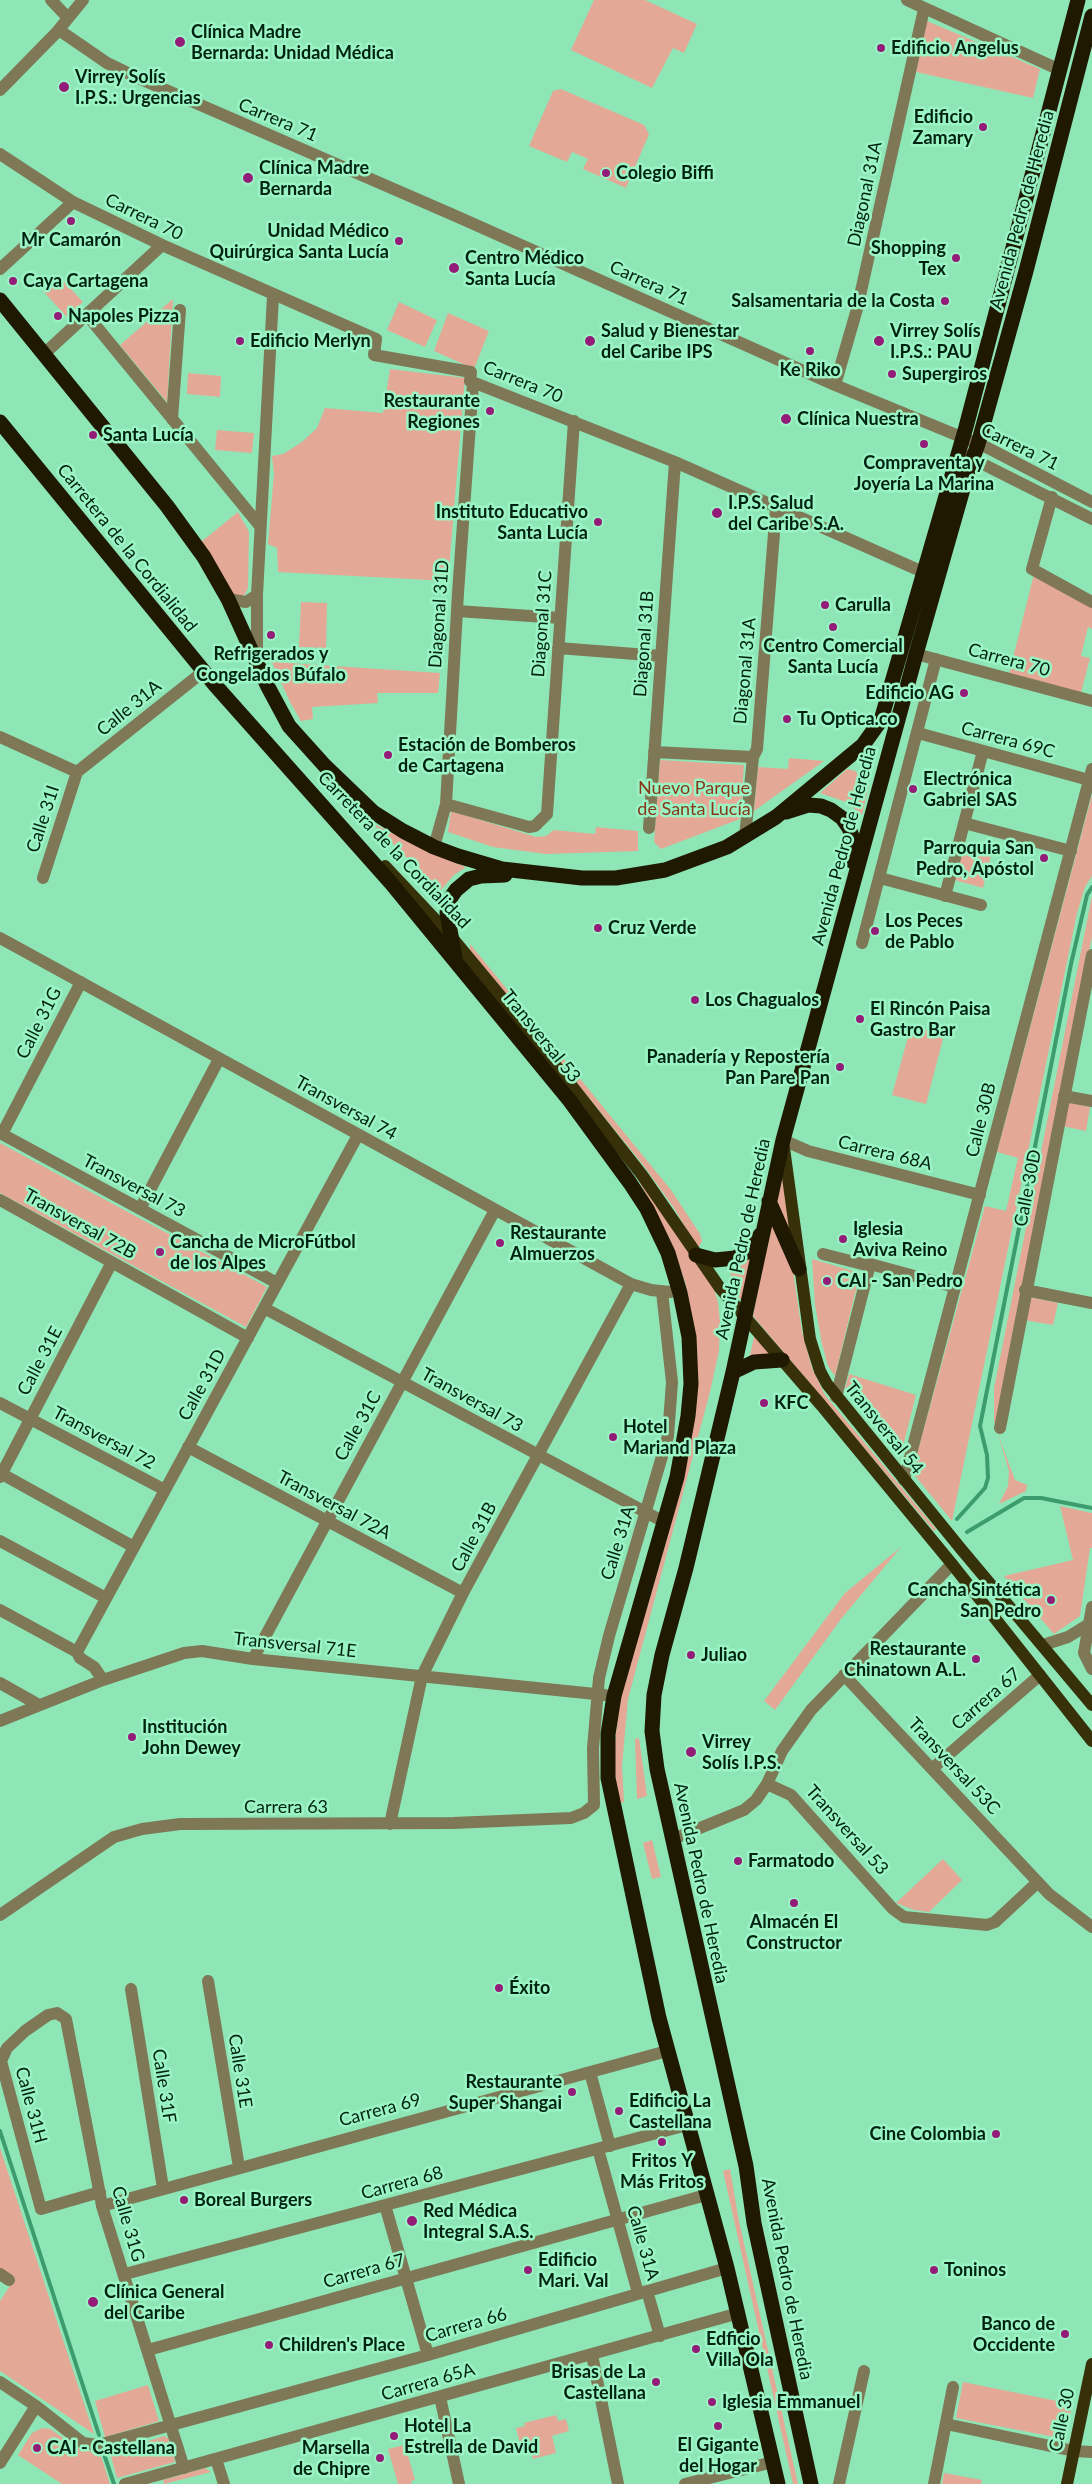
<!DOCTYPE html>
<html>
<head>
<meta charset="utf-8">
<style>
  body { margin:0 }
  canvas { display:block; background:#8ee6b7 }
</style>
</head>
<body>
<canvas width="1092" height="2484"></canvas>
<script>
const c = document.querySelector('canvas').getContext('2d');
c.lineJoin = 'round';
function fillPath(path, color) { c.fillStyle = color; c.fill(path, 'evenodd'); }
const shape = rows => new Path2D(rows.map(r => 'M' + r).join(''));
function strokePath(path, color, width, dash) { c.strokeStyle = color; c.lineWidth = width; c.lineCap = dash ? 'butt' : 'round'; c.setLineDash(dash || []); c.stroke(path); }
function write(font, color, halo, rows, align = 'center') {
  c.font = font + ' Lato,sans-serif'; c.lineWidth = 5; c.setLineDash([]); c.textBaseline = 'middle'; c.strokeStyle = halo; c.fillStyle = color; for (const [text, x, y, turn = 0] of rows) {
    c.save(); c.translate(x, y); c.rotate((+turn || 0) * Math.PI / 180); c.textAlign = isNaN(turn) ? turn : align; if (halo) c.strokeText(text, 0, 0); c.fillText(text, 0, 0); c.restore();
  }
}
fillPath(shape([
  [594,0,645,0,697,24,684,53,673,48,652,88,571,50],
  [927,21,1040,69,1033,98,916,72],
  [561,89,644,125,649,134,626,188,583,169,588,159,572,152,567,162,529,146,553,91],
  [59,276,83,302,67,317,43,291],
  [173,299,167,402,120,345],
  [399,302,437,320,425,347,387,330],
  [448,313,489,331,474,369,434,351],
  [390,369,465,378,448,581,278,572,277,548,268,544,274,474,272,456,283,454,302,442,317,428,325,408,383,413],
  [188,373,221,376,220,397,187,394],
  [217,430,254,433,252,453,215,450],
  [238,512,249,532,248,588,245,594,241,597,234,596,201,542],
  [1034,574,1092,606,1092,629,1088,627,1081,656,1090,658,1081,693,1009,674],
  [301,602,327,603,326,648,299,647],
  [272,662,440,673,438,693,377,693,378,703,312,707,313,719,301,721,290,702],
  [789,758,824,761,754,811,758,767,788,769],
  [660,760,744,765,740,819,661,849,654,842],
  [847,769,855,771,869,785,862,815,846,802,820,793],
  [1092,795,1092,876,1085,887,1077,913,952,1521,912,1472,985,1206,1006,1211,1018,1158,997,1152],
  [451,811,536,837,546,836,554,830,595,834,596,827,638,831,638,851,546,854,493,847,448,832],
  [372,823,422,848,466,867,454,875,440,891],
  [961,842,992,851,983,888,951,879],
  [1092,896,1092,937,996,1429,1015,1480,1027,1485,1026,1491,999,1504,1008,1486,1009,1471,994,1421,994,1388],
  [470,944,671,1190,700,1234,702,1241,700,1245,697,1247,674,1208,644,1166,470,951],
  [911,1026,944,1035,926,1104,892,1095],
  [1066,1102,1090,1107,1086,1131,1062,1126],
  [0,1143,267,1287,246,1327,0,1193],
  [633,1170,713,1286,718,1302,720,1322,719,1351,710,1392,628,1699,622,1766,624,1802,619,1803,613,1763,619,1701,684,1473,692,1317,685,1282,670,1240],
  [784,1170,790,1238,774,1202],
  [771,1220,792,1264,802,1332,812,1368,825,1395,936,1529,934,1531,753,1316],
  [754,1258,746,1303,735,1295,729,1265],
  [812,1259,860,1273,835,1376,828,1366,822,1344,815,1305],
  [1029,1297,1058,1303,1053,1325,1024,1320],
  [755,1332,772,1355,749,1360],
  [849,1374,916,1395,900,1458,845,1389],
  [1060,1506,1092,1513,1092,1548,1090,1548,1080,1616,1054,1634,1004,1576,1073,1560],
  [901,1547,841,1619,775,1710,764,1701,845,1593],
  [639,1738,647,1796,637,1799,635,1739],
  [652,1840,661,1877,652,1879,643,1843],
  [943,1859,962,1880,929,1912,914,1910,896,1903],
  [0,2148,94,2434,0,2371,0,2301,15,2278,0,2268],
  [730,2169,739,2221,798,2484,793,2484,723,2171],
  [963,2382,1072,2404,1065,2439,956,2418],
  [148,2385,159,2421,105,2437,95,2401],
  [556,2415,558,2421,566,2419,569,2431,552,2436,556,2453,533,2459,529,2445,521,2447,516,2428,525,2426,524,2423],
  [42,2428,50,2429,82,2450,100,2453,110,2484,62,2484,18,2455,32,2433],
  [164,2436,168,2438,175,2462,117,2478,110,2453],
  [405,2445,415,2480,411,2481,412,2484,398,2484,388,2449],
  [205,2468,211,2472,164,2484,163,2480],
  [944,2473,982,2480,981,2484,942,2484]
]), '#e4a996');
strokePath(shape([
  [957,1519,985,1488,988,1478,987,1455,980,1426,1071,964,1087,895,1092,887],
  [967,1532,1024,1498,1041,1498,1092,1508],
  [0,2131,99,2435],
  [104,2454,114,2484]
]), '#3c9c6e', 4);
strokePath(shape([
  [51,0,68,18],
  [907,0,1060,70],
  [59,30,107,63,136,77,458,217,835,385,988,448,1092,502],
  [0,90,56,33,83,0],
  [0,154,73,202,162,245,376,339,374,355,471,372,470,381,675,462,923,572],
  [0,269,73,202],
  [87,315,260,526],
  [44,354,162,245],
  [835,385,857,309,924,9],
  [172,419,180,310],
  [965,455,1092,519],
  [1052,497,1032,569,1092,602],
  [228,599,246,602,257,595],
  [457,611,560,618],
  [558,648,661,656],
  [916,654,1092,701],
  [257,660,257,595,273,296],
  [918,733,1089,780],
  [0,737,77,772],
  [654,752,753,757],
  [77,772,204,671],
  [446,804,529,827,535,826,547,814,574,421],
  [964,823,1071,851],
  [649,828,675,462],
  [745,837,753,757,757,749,776,508],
  [434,847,446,804,458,593,473,383],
  [43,878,77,772],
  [880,878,981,905],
  [945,896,983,751],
  [0,938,631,1284,651,1290,670,1292],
  [862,943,936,659],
  [1064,1096,1092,1101],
  [0,1133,277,1283],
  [2,1134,81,982],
  [783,1140,808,1151,980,1195],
  [0,1200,248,1338],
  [140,1209,219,1059],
  [823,1254,870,1266],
  [1025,1290,1092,1303],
  [264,1308,664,1522],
  [836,1397,870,1264,955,1287],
  [0,1403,165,1490],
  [1000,1428,1092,955],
  [188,1447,463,1593],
  [2,1474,134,1547],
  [0,1477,112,1262],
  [904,1480,1092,769],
  [0,1541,106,1598],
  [1092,1607,1084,1653,1092,1669],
  [0,1610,77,1652,80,1658,94,1667,103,1680],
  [1043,1645,1068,1637,1089,1624],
  [77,1652,358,1135],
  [253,1659,495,1210],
  [844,1675,1049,1894,1092,1927],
  [0,1683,39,1705],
  [0,1721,103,1680,184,1653,202,1651,253,1659,605,1695],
  [933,1768,1040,1675],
  [767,1784,791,1795,893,1909,904,1917,987,1925,995,1922,1038,1882],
  [390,1824,422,1676,463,1593,631,1284],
  [673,1839,744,1810,756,1800,767,1784,782,1751,811,1710,952,1564],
  [0,1915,114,1837,142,1829,180,1824,453,1823,571,1818,584,1813,594,1805,593,1748,599,1678,609,1636,668,1436,672,1382,662,1292],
  [208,1981,239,2167],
  [131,1989,163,2188],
  [590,2072,610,2146],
  [598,2149,638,2293,647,2291,660,2336],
  [100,2192,41,2209,1,2061,7,2048,25,2031,48,2015,57,2013,66,2019,101,2200,102,2206,184,2468],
  [385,2205,428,2355],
  [102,2206,667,2051],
  [0,2274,9,2280],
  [125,2274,687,2125],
  [148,2350,706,2195],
  [592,2355,618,2484],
  [0,2382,36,2406,83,2443,98,2445,428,2355,727,2268],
  [440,2397,459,2484],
  [946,2424,1074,2451,1092,2452],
  [216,2459,224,2484],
  [0,2463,36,2406],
  [125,2484,739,2313],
  [685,2484,773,2462],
  [839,2484,864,2371],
  [934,2484,953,2387]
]), '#7e7856', 12);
strokePath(shape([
  [385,866,450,935,508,1005,642,1175,720,1288,821,1405,952,1564,1092,1741],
  [784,1148,810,1339,820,1371,827,1384,961,1549,1092,1705],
  [1067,2484,1092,2364]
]), '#37310a', 12);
strokePath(shape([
  [0,300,167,506,204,557,228,599,267,685,289,726,325,766,373,812,403,831,434,847,458,856,502,869,582,878,616,878,665,870,727,847,776,817,863,745,881,720,966,427,1078,0],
  [0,422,215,685,391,883,570,1101,630,1183,647,1209,668,1253,680,1293,689,1337,691,1384,688,1416,677,1477,614,1696,608,1734,608,1778,659,2018,727,2268,778,2484],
  [786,812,808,805,821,806,831,810,842,818,849,828,853,839,853,862],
  [455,958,447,913,449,900,456,890,469,879,481,876,505,875],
  [769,1201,799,1269],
  [696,1255,715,1260,735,1258,751,1250,760,1235],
  [733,1372,754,1362,782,1360],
  [811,2484,754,2223,746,2166,657,1769,652,1731,654,1695,662,1655,686,1568,733,1372,783,1140,916,654,967,475,978,444,1026,271,1092,16]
]), '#1e1900', 15);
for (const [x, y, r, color] of [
  [180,42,6,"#941c79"],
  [881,48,5,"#941c79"],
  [64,87,6,"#941c79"],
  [983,127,5,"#941c79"],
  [606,173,5,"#941c79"],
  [248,178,6,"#941c79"],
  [71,221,5,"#941c79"],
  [399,241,5,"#941c79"],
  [956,258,5,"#941c79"],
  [454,268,6,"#941c79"],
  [13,281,5,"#941c79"],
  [945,301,5,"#941c79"],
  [58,316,5,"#941c79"],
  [240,341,5,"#941c79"],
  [590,341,6,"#941c79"],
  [879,341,6,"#941c79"],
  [810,351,5,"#941c79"],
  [892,374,5,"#941c79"],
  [490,411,5,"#941c79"],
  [786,419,6,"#941c79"],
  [93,435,5,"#941c79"],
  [924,444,5,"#941c79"],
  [717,513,6,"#941c79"],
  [598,522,5,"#941c79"],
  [825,605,5,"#941c79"],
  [833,627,5,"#941c79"],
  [271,635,5,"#941c79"],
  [964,693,5,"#941c79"],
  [787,719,5,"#941c79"],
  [388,755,5,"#941c79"],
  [913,789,5,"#941c79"],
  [1044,858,5,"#941c79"],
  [598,928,5,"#941c79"],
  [875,931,5,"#941c79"],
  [695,1000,5,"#941c79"],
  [860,1019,5,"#941c79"],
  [840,1067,5,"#941c79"],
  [843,1239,5,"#941c79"],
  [500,1243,5,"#941c79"],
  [160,1252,5,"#941c79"],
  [827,1281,5,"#941c79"],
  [764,1403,5,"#941c79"],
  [613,1437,5,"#941c79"],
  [1051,1600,5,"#941c79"],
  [691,1655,5,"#941c79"],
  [976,1659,5,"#941c79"],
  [132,1737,5,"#941c79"],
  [691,1752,6,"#941c79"],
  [738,1861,5,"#941c79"],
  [794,1903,5,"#941c79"],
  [499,1988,5,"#941c79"],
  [572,2092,5,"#941c79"],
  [619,2111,5,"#941c79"],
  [996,2134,5,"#941c79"],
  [662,2142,5,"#941c79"],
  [184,2200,5,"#941c79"],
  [412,2221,6,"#941c79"],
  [528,2270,5,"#941c79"],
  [934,2270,5,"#941c79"],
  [93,2302,6,"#941c79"],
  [1065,2334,5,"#941c79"],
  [269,2345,5,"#941c79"],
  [696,2349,5,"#941c79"],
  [656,2382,5,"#941c79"],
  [712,2402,5,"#941c79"],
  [718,2426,5,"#941c79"],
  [394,2436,5,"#941c79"],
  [37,2448,5,"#941c79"],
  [380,2458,5,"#941c79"]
]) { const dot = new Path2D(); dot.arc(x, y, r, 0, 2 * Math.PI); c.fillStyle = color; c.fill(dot); strokePath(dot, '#9bf4c3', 2); }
write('bold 18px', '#002312', '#9bf4c3', [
  ["Clínica Madre",191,32],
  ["Bernarda: Unidad Médica",191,53],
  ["Edificio Angelus",891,48],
  ["Virrey Solís",75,77],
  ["I.P.S.: Urgencias",75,98],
  ["Edificio",973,117,"right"],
  ["Zamary",973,138,"right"],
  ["Clínica Madre",259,168],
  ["Bernarda",259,189],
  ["Colegio Biffi",616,173],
  ["Unidad Médico",389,231,"right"],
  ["Quirúrgica Santa Lucía",389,252,"right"],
  ["Mr Camarón",71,240,"center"],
  ["Shopping",946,248,"right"],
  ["Tex",946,269,"right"],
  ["Centro Médico",465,258],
  ["Santa Lucía",465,279],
  ["Caya Cartagena",23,281],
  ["Salsamentaria de la Costa",935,301,"right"],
  ["Napoles Pizza",68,316],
  ["Salud y Bienestar",601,331],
  ["del Caribe IPS",601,352],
  ["Virrey Solís",890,331],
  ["I.P.S.: PAU",890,352],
  ["Edificio Merlyn",250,341],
  ["Ke Riko",810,370,"center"],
  ["Supergiros",902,374],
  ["Restaurante",480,401,"right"],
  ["Regiones",480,422,"right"],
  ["Clínica Nuestra",797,419],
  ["Santa Lucía",103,435],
  ["Compraventa y",924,463,"center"],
  ["Joyería La Marina",924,484,"center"],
  ["I.P.S. Salud",728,503],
  ["del Caribe S.A.",728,524],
  ["Instituto Educativo",588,512,"right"],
  ["Santa Lucía",588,533,"right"],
  ["Carulla",835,605],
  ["Centro Comercial",833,646,"center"],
  ["Santa Lucía",833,667,"center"],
  ["Refrigerados y",271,654,"center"],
  ["Congelados Búfalo",271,675,"center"],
  ["Edificio AG",954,693,"right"],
  ["Tu Optica.co",797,719],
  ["Estación de Bomberos",398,745],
  ["de Cartagena",398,766],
  ["Electrónica",923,779],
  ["Gabriel SAS",923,800],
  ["Parroquia San",1034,848,"right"],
  ["Pedro, Apóstol",1034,869,"right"],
  ["Los Peces",885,921],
  ["de Pablo",885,942],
  ["Cruz Verde",608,928],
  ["Los Chagualos",705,1000],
  ["El Rincón Paisa",870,1009],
  ["Gastro Bar",870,1030],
  ["Panadería y Repostería",830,1057,"right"],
  ["Pan Pare Pan",830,1078,"right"],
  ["Iglesia",853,1229],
  ["Aviva Reino",853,1250],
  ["Restaurante",510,1233],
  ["Almuerzos",510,1254],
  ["Cancha de MicroFútbol",170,1242],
  ["de los Alpes",170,1263],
  ["CAI - San Pedro",837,1281],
  ["KFC",774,1403],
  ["Hotel",623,1427],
  ["Mariand Plaza",623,1448],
  ["Cancha Sintética",1041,1590,"right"],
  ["San Pedro",1041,1611,"right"],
  ["Restaurante",966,1649,"right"],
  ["Chinatown A.L.",966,1670,"right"],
  ["Juliao",701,1655],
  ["Institución",142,1727],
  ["John Dewey",142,1748],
  ["Virrey",702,1742],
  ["Solís I.P.S.",702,1763],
  ["Farmatodo",748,1861],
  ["Almacén El",794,1922,"center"],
  ["Constructor",794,1943,"center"],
  ["Éxito",509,1988],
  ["Restaurante",562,2082,"right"],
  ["Super Shangai",562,2103,"right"],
  ["Edificio La",629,2101],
  ["Castellana",629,2122],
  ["Cine Colombia",986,2134,"right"],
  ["Fritos Y",662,2161,"center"],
  ["Más Fritos",662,2182,"center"],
  ["Boreal Burgers",194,2200],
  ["Red Médica",423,2211],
  ["Integral S.A.S.",423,2232],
  ["Edificio",538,2260],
  ["Mari. Val",538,2281],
  ["Toninos",944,2270],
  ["Clínica General",104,2292],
  ["del Caribe",104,2313],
  ["Banco de",1055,2324,"right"],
  ["Occidente",1055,2345,"right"],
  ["Edficio",706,2339],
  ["Villa Ola",706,2360],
  ["Children's Place",279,2345],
  ["Brisas de La",646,2372,"right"],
  ["Castellana",646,2393,"right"],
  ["Iglesia Emmanuel",722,2402],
  ["Hotel La",404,2426],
  ["Estrella de David",404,2447],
  ["El Gigante",718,2445,"center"],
  ["del Hogar",718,2466,"center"],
  ["CAI - Castellana",47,2448],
  ["Marsella",370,2448,"right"],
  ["de Chipre",370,2469,"right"]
], 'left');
write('18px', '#002312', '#9bf4c3', [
  ["Carrera 71",278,120,23],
  ["Diagonal 31A",865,194,-78],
  ["Avenida Pedro de Heredia",1022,210,-75],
  ["Carrera 70",144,217,26],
  ["Carrera 71",649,283,24],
  ["Carrera 70",523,382,22],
  ["Carrera 71",1020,447,26],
  ["Carretera de la Cordialidad",127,548,51],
  ["Diagonal 31D",439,614,-86],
  ["Diagonal 31C",542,624,-86],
  ["Diagonal 31B",644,644,-86],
  ["Carrera 70",1009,660,15],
  ["Diagonal 31A",745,671,-85],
  ["Calle 31A",129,708,-39],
  ["Carrera 69C",1008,740,15],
  ["Calle 31I",43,819,-72],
  ["Avenida Pedro de Heredia",844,846,-75],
  ["Carretera de la Cordialidad",394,850,46],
  ["Calle 31G",39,1023,-63],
  ["Transversal 53",541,1036,51],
  ["Transversal 74",346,1108,29],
  ["Calle 30B",981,1120,-76],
  ["Carrera 68A",885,1153,14],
  ["Transversal 73",134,1186,28],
  ["Calle 30D",1028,1188,-79],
  ["Transversal 72B",80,1224,29],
  ["Avenida Pedro de Heredia",743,1239,-78],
  ["Calle 31E",40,1361,-62],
  ["Calle 31D",202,1385,-61],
  ["Transversal 73",472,1400,29],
  ["Calle 31C",358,1426,-61],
  ["Transversal 54",884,1428,51],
  ["Transversal 72",104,1438,28],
  ["Transversal 72A",334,1505,28],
  ["Calle 31B",474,1537,-62],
  ["Calle 31A",618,1543,-73],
  ["Transversal 71E",295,1645,6],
  ["Carrera 67",986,1699,-41],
  ["Transversal 53C",954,1766,47],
  ["Carrera 63",286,1807],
  ["Transversal 53",847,1830,48],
  ["Avenida Pedro de Heredia",701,1883,78],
  ["Calle 31E",240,2071,81],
  ["Calle 31F",164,2086,81],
  ["Calle 31H",31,2105,75],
  ["Carrera 69",380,2110,-15],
  ["Carrera 68",402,2183,-15],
  ["Calle 31G",128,2224,74],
  ["Calle 31A",643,2243,74],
  ["Carrera 67",364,2271,-16],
  ["Avenida Pedro de Heredia",787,2279,79],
  ["Carrera 66",466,2325,-16],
  ["Carrera 65A",428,2382,-16],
  ["Calle 30",1062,2420,-78]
]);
write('18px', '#87381b', '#9bf4c3', [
  ["Nuevo Parque",694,788],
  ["de Santa Lucía",694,809]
]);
</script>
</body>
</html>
